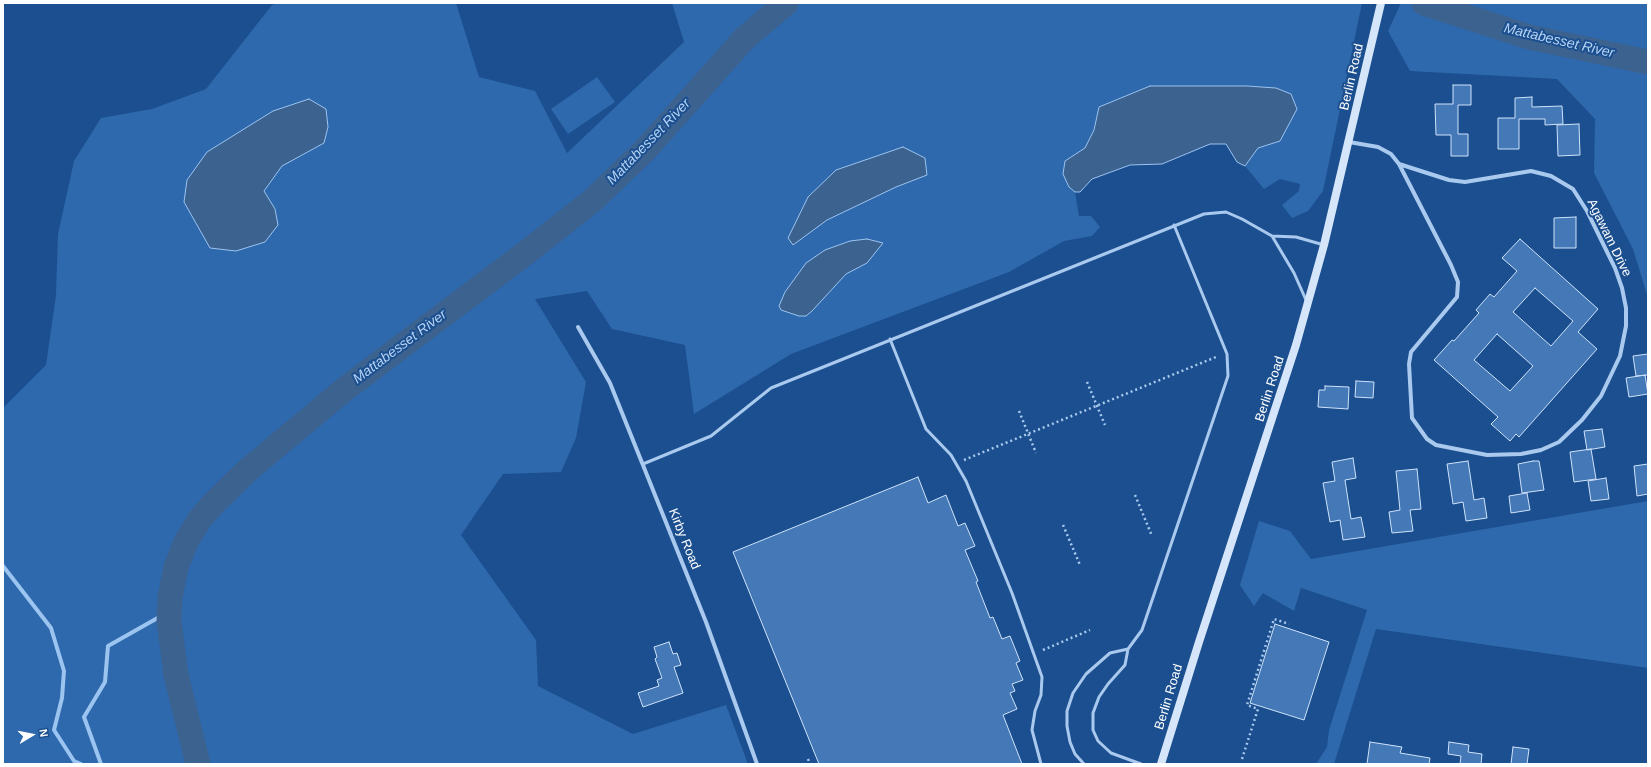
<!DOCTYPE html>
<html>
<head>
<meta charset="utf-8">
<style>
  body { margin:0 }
  #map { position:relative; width:1651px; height:767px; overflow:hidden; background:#1b4f8f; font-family:Helvetica,sans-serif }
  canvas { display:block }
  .frame { position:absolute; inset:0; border:4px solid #fff; pointer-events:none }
  .north { position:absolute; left:12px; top:715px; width:40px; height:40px; -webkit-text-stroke:3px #1b4f8f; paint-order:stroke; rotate:80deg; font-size:11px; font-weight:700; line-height:16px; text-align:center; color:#fff }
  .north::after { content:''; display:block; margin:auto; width:14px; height:18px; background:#fff; clip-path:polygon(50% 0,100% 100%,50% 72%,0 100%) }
</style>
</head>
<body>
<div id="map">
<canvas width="1651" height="767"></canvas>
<div class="frame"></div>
<div class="north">N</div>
</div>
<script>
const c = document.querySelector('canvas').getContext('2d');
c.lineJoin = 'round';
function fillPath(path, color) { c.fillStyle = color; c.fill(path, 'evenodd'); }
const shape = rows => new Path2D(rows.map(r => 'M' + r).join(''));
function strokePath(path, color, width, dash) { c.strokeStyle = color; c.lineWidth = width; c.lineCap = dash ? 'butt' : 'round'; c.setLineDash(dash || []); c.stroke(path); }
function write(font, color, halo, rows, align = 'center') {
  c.font = font + ' Helvetica,sans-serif'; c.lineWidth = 4; c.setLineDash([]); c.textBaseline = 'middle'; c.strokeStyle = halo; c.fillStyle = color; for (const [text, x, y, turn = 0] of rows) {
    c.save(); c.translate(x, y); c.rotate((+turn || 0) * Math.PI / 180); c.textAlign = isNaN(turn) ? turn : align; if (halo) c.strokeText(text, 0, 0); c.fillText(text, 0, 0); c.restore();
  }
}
fillPath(shape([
  [278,3,456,3,479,77,535,91,567,153,684,42,672,3,1362,3,1323,191,1308,211,1292,218,1282,205,1299,191,1300,184,1280,179,1264,189,1245,166,1258,148,1280,141,1276,88,1247,86,1150,86,1099,107,1094,130,1085,148,1065,161,1069,187,1075,192,1079,216,1091,216,1100,227,1092,236,1064,241,1009,272,791,354,694,414,685,345,612,329,587,291,535,299,586,382,576,438,561,472,503,474,461,535,536,640,538,686,633,734,726,705,748,764,3,764,3,408,46,365,56,295,58,234,74,161,101,118,152,109,206,89,272,5],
  [1401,3,1648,3,1648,298,1633,249,1594,173,1595,119,1557,79,1410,71,1388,31],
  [597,77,615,102,568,134,551,109],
  [1648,501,1648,668,1376,629,1334,764,1316,764,1327,747,1329,730,1367,610,1301,588,1294,611,1263,593,1254,606,1240,585,1259,521,1290,531,1311,559]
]), '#2e69ad');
const water = shape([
  [1150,86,1247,86,1276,88,1291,94,1297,109,1280,141,1258,148,1245,166,1237,162,1226,144,1210,144,1162,164,1130,165,1092,179,1080,192,1075,192,1069,187,1063,174,1065,161,1085,148,1094,130,1099,107,1150,86],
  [309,99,326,109,328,127,324,143,282,166,264,191,275,209,278,225,265,242,236,251,210,248,184,202,187,180,207,152,273,111,309,99],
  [903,147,925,158,927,175,896,187,827,220,793,245,788,238,808,197,836,170,903,147],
  [867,239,883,243,867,263,846,274,812,311,806,316,799,316,781,310,779,306,785,292,806,263,825,250,850,241,867,239]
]);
fillPath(water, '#3c6290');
strokePath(water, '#9cc4f0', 1);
strokePath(shape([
  [3,566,51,628,64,671,62,698,54,730,74,761,81,764],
  [101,764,84,717,105,682,108,646,170,611]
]), '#9cc4f0', 4);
strokePath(shape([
  [1424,3,1529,37,1648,62],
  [198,764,176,675,169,621,170,598,176,567,186,542,200,519,214,503,249,469,345,389,527,252,593,200,645,150,744,39,786,3]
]), '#3c6290', 25);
const building = shape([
  [1453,85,1471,85,1471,105,1458,105,1458,134,1468,134,1468,156,1451,156,1451,135,1436,135,1435,104,1453,104,1453,85],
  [1532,97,1532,107,1562,106,1563,124,1545,125,1545,119,1519,119,1519,149,1498,149,1498,118,1515,118,1515,98,1532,97],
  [1579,124,1580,155,1558,156,1557,125,1579,124],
  [1576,217,1576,248,1554,248,1554,218,1576,217],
  [1520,239,1598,309,1578,332,1597,349,1519,437,1516,434,1510,441,1491,424,1498,417,1434,360,1452,340,1454,341,1479,313,1476,310,1490,294,1494,297,1517,271,1502,258,1520,239],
  [1535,288,1573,321,1551,346,1513,312,1535,288],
  [1497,334,1533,366,1510,391,1474,360,1497,334],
  [1648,354,1648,375,1636,376,1633,356,1648,354],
  [1645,375,1648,394,1629,397,1626,378,1645,375],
  [1356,381,1374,382,1373,398,1355,397,1356,381],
  [1325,386,1349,387,1348,409,1318,407,1319,390,1325,390,1325,386],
  [1602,429,1605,447,1587,450,1584,431,1602,429],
  [1591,449,1596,479,1574,482,1570,452,1591,449],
  [1353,458,1356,478,1345,480,1351,519,1361,517,1365,537,1343,540,1340,520,1330,522,1323,483,1335,481,1332,462,1353,458],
  [1468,461,1474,500,1484,498,1487,518,1466,521,1463,502,1453,504,1447,464,1468,461],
  [1533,461,1539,461,1544,490,1522,493,1518,464,1533,461],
  [1648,464,1648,494,1637,496,1634,466,1648,464],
  [1417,469,1421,509,1410,510,1413,531,1392,533,1389,512,1400,510,1396,471,1417,469],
  [918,477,928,503,946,495,958,526,965,523,975,546,965,550,978,581,976,582,990,618,993,617,1002,639,1010,636,1020,661,1016,663,1023,680,1012,684,1015,691,1010,693,1017,709,1003,715,1022,764,819,764,733,552,918,477],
  [1606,478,1609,499,1591,501,1588,481,1606,478],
  [1527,493,1530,510,1511,513,1509,496,1527,493],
  [1275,624,1329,642,1304,720,1250,703,1275,624],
  [669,642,673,654,677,653,681,665,674,667,683,693,643,707,638,693,659,686,657,680,662,678,655,659,657,657,654,647,669,642],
  [1370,742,1402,747,1400,753,1430,758,1429,764,1367,764,1370,742],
  [1449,742,1469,745,1468,752,1482,754,1481,764,1460,764,1461,756,1448,754,1449,742],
  [1513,747,1529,749,1527,764,1511,764,1513,747]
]);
fillPath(building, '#4478b7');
strokePath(building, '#cfe3fa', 1);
strokePath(shape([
  [1087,382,1105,425],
  [1019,411,1036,453],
  [964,460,1216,357],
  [1135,495,1152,536],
  [1063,525,1080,565],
  [1043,650,1090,630],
  [808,759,810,764],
  [1242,759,1258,709,1247,705,1274,619,1289,624]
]), '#a9c9ee', 2.5, [2, 3]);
strokePath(shape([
  [1272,236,1294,273,1306,300],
  [890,339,926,429,951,455,966,481,1012,593,1042,677,1041,695,1035,711,1032,730,1041,764],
  [643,464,711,436,771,388,1204,214,1226,212,1242,219,1272,236,1296,237,1324,245],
  [1084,764,1075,754,1070,742,1067,726,1067,711,1073,693,1086,674,1110,653,1128,649],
  [1141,764,1111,753,1098,741,1093,730,1093,713,1099,697,1108,684,1125,665,1128,649,1142,630,1228,376,1227,354,1174,225]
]), '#a9c9ee', 3);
strokePath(shape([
  [1349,142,1378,147,1391,154,1399,164,1449,180,1465,182,1531,171,1551,176,1573,189,1587,211,1615,268,1622,288,1626,308,1626,326,1620,356,1601,396,1582,420,1559,442,1541,450,1521,454,1487,455,1436,445,1427,439,1412,418,1409,364,1411,352,1457,297,1458,282,1451,265,1399,164],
  [578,327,610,383,706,622,757,764]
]), '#a9c9ee', 4);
strokePath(shape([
  [1161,764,1199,642,1296,345,1324,245,1381,3]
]), '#d6e6fa', 8);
write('13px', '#fff', '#1b4f8f', [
  ["Berlin Road",1352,77,-77],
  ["Agawam Drive",1609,238,64],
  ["Berlin Road",1270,389,-72],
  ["Kirby Road",684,539,68],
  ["Berlin Road",1169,697,-73]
]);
write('italic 14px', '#b5d3f5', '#1b4f8f', [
  ["Mattabesset River",1559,41,13],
  ["Mattabesset River",649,142,-46],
  ["Mattabesset River",400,347,-37]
]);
</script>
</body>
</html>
